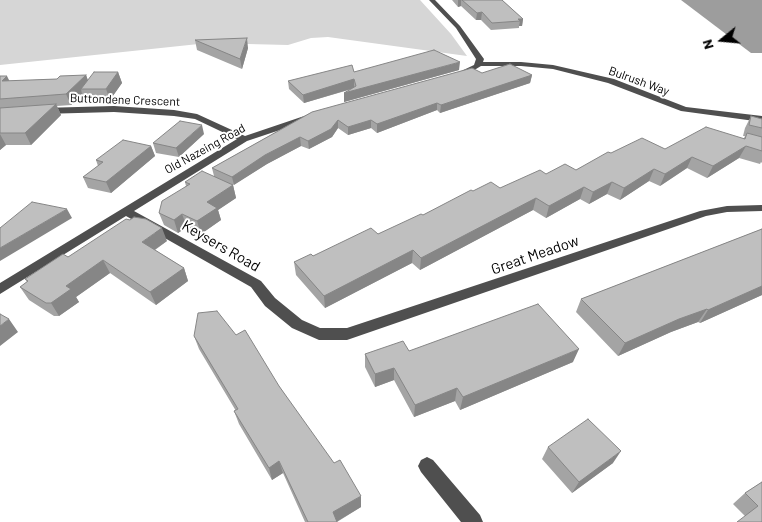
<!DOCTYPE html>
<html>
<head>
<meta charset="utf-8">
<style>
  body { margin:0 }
  #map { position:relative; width:762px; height:522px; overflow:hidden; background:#fff; font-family:Barlow,sans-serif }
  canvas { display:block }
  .north { position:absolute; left:697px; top:15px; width:50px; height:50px; -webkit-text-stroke:4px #fff; paint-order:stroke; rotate:253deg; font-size:14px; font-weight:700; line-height:20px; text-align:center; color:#000 }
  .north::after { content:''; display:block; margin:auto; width:18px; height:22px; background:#000; clip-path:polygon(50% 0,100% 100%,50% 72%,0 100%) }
</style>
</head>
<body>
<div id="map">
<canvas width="762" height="522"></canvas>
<div class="north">N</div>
</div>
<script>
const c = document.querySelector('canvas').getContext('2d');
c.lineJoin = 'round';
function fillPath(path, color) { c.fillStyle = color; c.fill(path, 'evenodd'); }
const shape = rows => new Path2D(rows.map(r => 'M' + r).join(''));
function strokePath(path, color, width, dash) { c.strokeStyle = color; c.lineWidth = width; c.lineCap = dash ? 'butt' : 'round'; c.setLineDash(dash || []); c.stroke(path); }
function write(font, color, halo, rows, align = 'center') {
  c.font = font + ' Barlow,sans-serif'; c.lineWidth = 4; c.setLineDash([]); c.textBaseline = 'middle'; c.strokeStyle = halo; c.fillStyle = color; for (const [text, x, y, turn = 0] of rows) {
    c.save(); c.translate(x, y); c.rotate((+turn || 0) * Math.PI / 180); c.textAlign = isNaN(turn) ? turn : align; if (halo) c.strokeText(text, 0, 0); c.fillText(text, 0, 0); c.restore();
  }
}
fillPath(shape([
  [0,0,420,0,451,34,467,56,328,37,311,38,288,45,208,43,0,65]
]), '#d6d6d6');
fillPath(shape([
  [681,0,762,0,762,53,751,53]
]), '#9d9d9d');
fillPath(shape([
  [429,0,435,0,460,26,484,59,483,62,521,62,553,65,614,79,686,107,762,116,762,122,681,111,608,83,553,69,521,66,481,66,461,78,455,78,455,74,474,65,476,59,456,28,429,0],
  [114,106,174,110,197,114,245,136,313,113,319,113,319,117,247,141,134,211,261,281,275,298,302,320,320,328,347,328,700,211,727,206,762,205,762,211,727,212,706,216,347,340,319,340,292,328,265,306,251,287,126,216,0,294,0,283,237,139,195,119,174,116,114,112,42,114,38,111,42,108,114,106],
  [427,457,433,460,480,515,483,522,461,522,421,472,418,466,421,460,427,457]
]), '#4f4f4f');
fillPath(shape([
  [452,0,502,0,523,19,522,26,519,26,519,28,491,30,481,20,476,20,461,6,458,7],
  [195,40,248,48,242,69,197,50],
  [459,70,344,102,344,93,352,89,304,103,289,89,288,81,354,72],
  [118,72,122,83,110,100,85,101,82,94,71,105,57,106,61,115,31,145,6,145,0,150,0,76,9,81,57,79,86,75,88,81],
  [482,73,532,75,530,83,440,113,437,110,377,133,371,128,348,135,338,128,332,137,309,149,301,146,267,164,233,185,236,198,218,210,221,220,201,234,187,227,178,233,164,225,159,213,186,186,185,182,214,176,212,168,312,112],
  [751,116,762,119,762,163,761,162,760,164,739,158,707,178,687,168,660,186,649,181,620,200,607,194,589,204,580,199,546,218,533,210,420,270,412,263,325,308,296,275,294,262,313,256,378,234,423,215,473,191,500,188,546,174,576,170,611,153,665,149,744,138,745,136,743,136,745,128],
  [204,134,179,157,156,153,153,143],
  [151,146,155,156,111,193,88,188,83,177,98,166,96,160],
  [762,229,762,295,700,323,698,322,671,332,618,356,576,312,581,299],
  [167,241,155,250,184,268,188,281,156,305,110,273,76,297,79,302,59,316,54,316,29,300,20,287,27,282,25,279,68,257],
  [236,335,279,386,361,507,337,522,305,522,283,473,272,480,239,424,234,411,236,411,199,349,194,336],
  [409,351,573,362,460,410,455,401,414,417,394,380,375,387,365,367,365,354],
  [548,447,613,463,572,493,542,459],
  [762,482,762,522,745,516,733,504,745,493]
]), '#a4a4a4');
fillPath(shape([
  [458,0,461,0,461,6,458,7],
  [482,12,481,20,476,20,477,13],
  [518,19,523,19,522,26,519,26,520,21],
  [247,38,248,48,242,69,240,59],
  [460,62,459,70,344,102,344,93],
  [118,72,122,83,110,100,106,89],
  [86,75,90,86,81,89,82,94,71,105,66,94],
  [532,75,530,83,440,113,441,105],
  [7,76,12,86,2,81],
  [354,79,354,88,304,103,303,95],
  [437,103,437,110,377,133,377,124],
  [56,104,61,115,31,145,25,133],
  [338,120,338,128,332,137,309,149,308,141],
  [371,120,371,128,348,135,348,127],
  [202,125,204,134,179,157,176,148],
  [0,134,6,145,0,150],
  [300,137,301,146,267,164,234,185,232,177,265,155],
  [151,146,155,156,111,193,106,182],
  [746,146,739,158,707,178,713,166],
  [692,157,687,168,660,186,665,174],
  [654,169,649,181,620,200,624,188],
  [612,182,607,194,589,204,593,192],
  [233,185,236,198,218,210,221,220,201,234,197,221,207,202],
  [584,187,580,199,546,218,549,206],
  [536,198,533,210,420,270,421,258],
  [67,209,72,218,0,261,0,248],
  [182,214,187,227,178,233,174,220],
  [162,228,167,241,147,255,142,242],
  [413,250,412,263,325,308,324,296],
  [103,260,110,273,76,297,79,302,59,316,51,303,66,286],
  [184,268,188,281,156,305,150,292],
  [762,286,762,295,700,323,708,310],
  [707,309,698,322,671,332,618,356,625,343,679,319],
  [9,319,18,332,0,346,0,326],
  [579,349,573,362,460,410,463,397],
  [394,368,394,380,375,387,375,374],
  [457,388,455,401,414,417,415,405],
  [621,451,613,463,572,493,579,482],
  [279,461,283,473,272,480,269,468],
  [361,496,361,507,336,522,333,512]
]), '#868686');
const building = shape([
  [462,0,502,0,523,19,518,19,520,21,492,23,482,12,477,13,462,0],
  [247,38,240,59,195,40,247,38],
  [434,50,460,62,344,93,356,86,354,79,303,95,288,81,352,65,354,72,434,50],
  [510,64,532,75,441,105,437,103,377,124,371,120,348,127,338,120,331,129,308,141,300,137,265,155,232,177,212,168,312,112,472,68,482,73,510,64],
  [94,72,118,72,106,89,81,89,94,72],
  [86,75,66,94,0,99,0,76,7,76,2,81,57,79,60,76,86,75],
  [56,104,25,133,0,133,0,108,56,104],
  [751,116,762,119,762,128,749,125,751,116],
  [180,121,202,125,176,148,153,143,180,121],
  [706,127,745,139,747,133,762,137,762,151,746,146,713,166,692,157,665,174,654,169,624,188,612,182,593,192,584,187,549,206,536,198,421,258,413,250,324,296,294,262,311,254,313,256,371,228,378,234,421,214,423,215,471,190,473,191,491,182,500,188,540,170,546,174,565,164,576,170,608,152,611,153,642,138,665,149,706,127],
  [123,140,151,146,106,182,83,177,103,162,96,160,123,140],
  [202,171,233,185,207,202,217,208,197,221,182,214,174,220,159,213,162,201,190,184,185,182,202,171],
  [32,202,67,209,0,248,0,228,32,202],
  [134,217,146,219,162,228,142,242,184,268,150,292,103,260,66,286,71,289,51,303,46,303,20,287,28,281,25,279,63,254,68,257,126,219,130,220,134,217],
  [762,229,762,286,708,310,707,309,679,319,625,343,581,299,762,229],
  [538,304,579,349,463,397,457,388,415,405,394,368,375,374,365,354,403,341,409,351,538,304],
  [217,311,236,335,245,330,279,386,334,463,340,460,361,496,333,512,337,522,308,522,279,461,269,468,234,411,238,409,194,336,198,313,217,311],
  [0,314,9,319,0,326,0,314],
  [588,419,621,451,579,482,548,447,588,419],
  [762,482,762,522,737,522,758,506,745,493,762,482]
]);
fillPath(building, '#bfbfbf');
strokePath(building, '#868686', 1);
write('12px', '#000', '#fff', [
  ["Bulrush Way",639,81,20],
  ["Buttondene Crescent",125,100,2],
  ["Old Nazeing Road",205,149,-29]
]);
write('15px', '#000', '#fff', [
  ["Keysers Road",221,246,30],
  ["Great Meadow",535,255,-19]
]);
</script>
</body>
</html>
